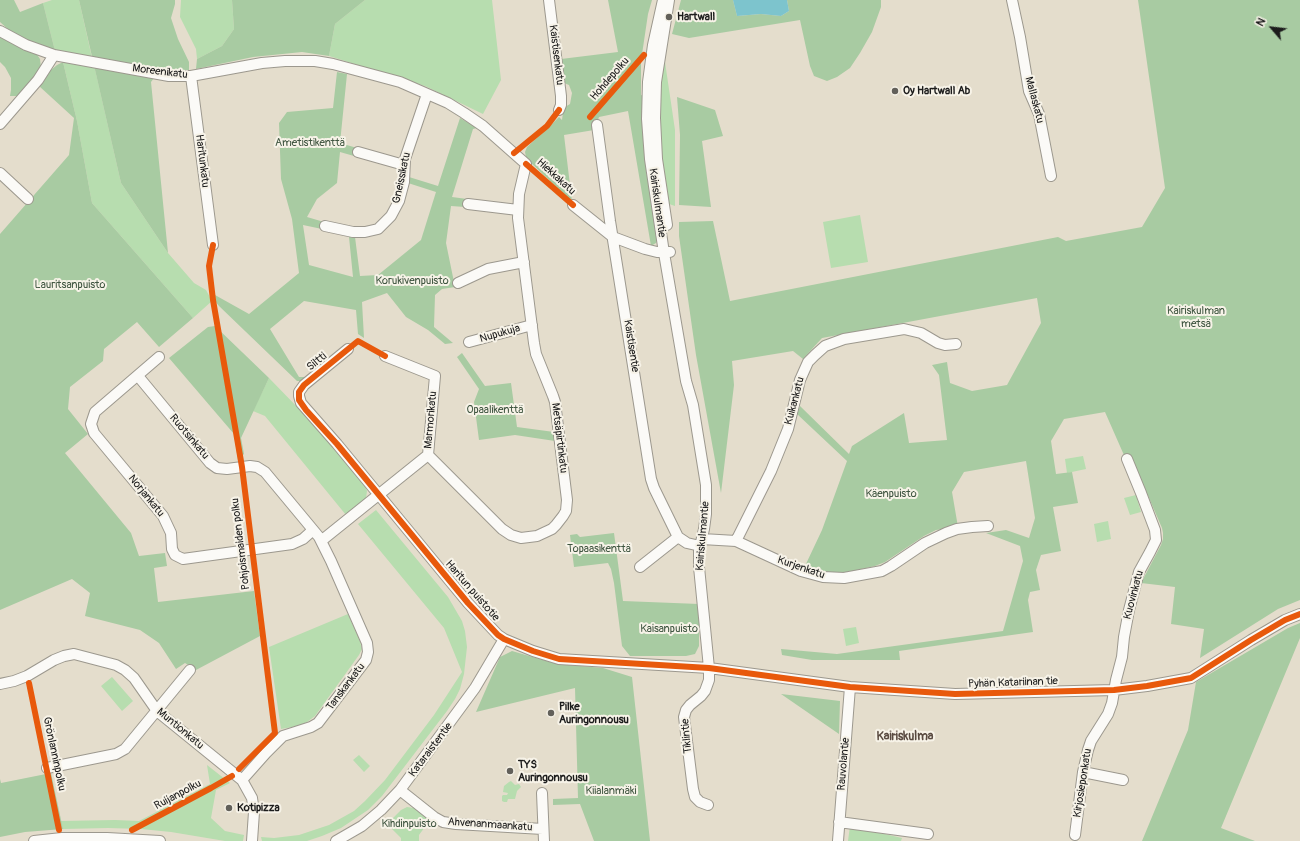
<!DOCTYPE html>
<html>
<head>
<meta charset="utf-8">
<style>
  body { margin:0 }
  #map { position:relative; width:1300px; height:841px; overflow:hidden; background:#e4ddcc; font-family:Pangolin,sans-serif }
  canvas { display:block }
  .north { position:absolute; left:1252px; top:8px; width:40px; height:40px; -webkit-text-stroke:3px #f7f3e8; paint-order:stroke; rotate:298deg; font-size:11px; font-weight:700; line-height:16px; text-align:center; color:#1c1c1c }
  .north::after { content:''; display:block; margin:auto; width:14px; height:18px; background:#1c1c1c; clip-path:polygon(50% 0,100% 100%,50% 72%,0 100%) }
</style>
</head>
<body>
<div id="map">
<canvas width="1300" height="841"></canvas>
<div class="north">N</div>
</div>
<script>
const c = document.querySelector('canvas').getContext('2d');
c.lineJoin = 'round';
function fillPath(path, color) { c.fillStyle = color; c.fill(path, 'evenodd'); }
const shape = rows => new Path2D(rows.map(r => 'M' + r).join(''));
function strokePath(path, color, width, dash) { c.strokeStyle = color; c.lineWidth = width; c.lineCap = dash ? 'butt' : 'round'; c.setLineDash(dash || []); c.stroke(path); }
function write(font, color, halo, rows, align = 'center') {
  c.font = font + ' Pangolin,sans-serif'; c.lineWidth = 4; c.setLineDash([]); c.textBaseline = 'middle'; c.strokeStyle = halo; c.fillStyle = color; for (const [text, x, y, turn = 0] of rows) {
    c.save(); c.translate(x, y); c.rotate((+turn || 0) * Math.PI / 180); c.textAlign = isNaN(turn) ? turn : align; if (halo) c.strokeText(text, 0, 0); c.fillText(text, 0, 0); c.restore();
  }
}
fillPath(shape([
  [52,0,79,0,92,58,55,51,43,3],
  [181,0,232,0,234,29,222,46,197,59,196,49,180,17],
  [365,0,492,0,501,80,483,114,425,86,329,56,335,24],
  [63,62,68,62,94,65,121,183,168,253,194,283,206,290,212,301,193,318,92,203,77,121],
  [661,62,665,62,675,130,675,206,669,204,667,200,662,170,658,112],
  [860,215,868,262,831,268,823,222],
  [269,378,302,412,364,483,367,491,366,498,346,515,265,416,253,411],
  [1083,456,1086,469,1067,473,1065,459],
  [1136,495,1141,512,1130,515,1124,498],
  [376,510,448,597,462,621,465,631,467,647,464,674,460,689,455,699,447,711,382,796,368,810,341,828,322,836,307,841,262,841,261,837,274,838,299,835,329,825,354,811,365,801,385,780,434,715,462,672,444,628,358,524],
  [1108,521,1111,539,1097,542,1094,524],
  [348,614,360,641,362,649,359,655,315,716,307,722,298,726,281,729,269,647],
  [856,627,859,643,846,646,843,629],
  [112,677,133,701,122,711,101,686],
  [359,755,370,766,364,772,353,760],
  [207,765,230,783,216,790,211,818,225,831,244,835,243,841,225,841,171,832,141,829,108,828,63,829,61,821,115,820,139,821,210,784],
  [511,781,515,785,519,784,521,787,517,791,515,799,508,799,507,802,504,802,502,801,502,796,503,795,507,795,508,793,503,792,504,786,509,782],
  [407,807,414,808,430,820,419,835,419,841,401,841,401,838,387,824,401,810],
  [850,826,902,838,901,841,848,841]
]), '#b7ddaf');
fillPath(shape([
  [0,0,14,0,20,12,43,3,55,51,26,40,10,31,0,22],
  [79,0,175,0,175,4,171,18,178,39,189,62,189,70,160,70,151,82,168,253,121,183],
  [232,0,365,0,335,24,329,56,302,52,253,57,196,69,197,59,222,46,234,29],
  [608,0,652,0,648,14,641,61,641,95,644,96,646,170,658,238,656,243,651,246,628,111,599,117,594,130,564,135,572,202,528,160,526,157,525,152,527,147,551,125,559,117,562,120,563,112,565,107,570,104,572,93,569,85,564,83,561,59,618,52],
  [681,0,733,0,737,16,761,14,781,16,789,11,787,0,881,0,881,7,872,32,860,53,850,68,837,77,827,81,814,76,810,66,800,20,689,38,672,34],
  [1138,0,1300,0,1300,600,1278,609,1200,658,1204,629,1171,624,1175,587,1141,583,1161,545,1163,539,1163,533,1162,528,1133,461,1127,462,1105,412,1064,419,1051,441,1056,474,1072,472,1078,503,1053,507,1061,551,1041,555,1036,570,1040,590,1030,592,1028,600,1033,632,899,651,900,660,812,660,782,655,781,649,837,654,1003,631,1023,561,1020,546,986,533,1006,530,1029,538,1035,518,1026,461,964,472,952,492,958,527,936,530,924,536,885,562,875,566,839,574,820,572,805,566,822,530,847,461,797,414,800,406,849,454,852,446,904,413,909,443,947,440,939,375,932,365,947,362,950,383,972,391,1007,385,1041,323,1037,298,822,338,803,359,793,351,732,361,734,385,721,493,696,355,679,236,679,222,713,221,730,301,1058,237,1066,241,1142,227,1165,188],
  [0,34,36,53,40,59,41,68,20,96,10,96,11,90,11,78,5,67,0,62],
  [63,62,77,121,92,203,193,318,159,347,137,322,104,349,103,361,70,387,68,409,88,434,65,453,131,533,139,556,165,553,167,566,154,568,158,602,254,591,260,636,196,670,185,663,176,669,159,643,140,630,85,616,90,593,72,579,0,610,0,234,69,155,74,118,39,86,51,70,57,65],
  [337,72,347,74,340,143,357,148,354,156,340,152,337,183,317,199,307,217,324,222,322,229,303,225,309,265,353,277,349,237,355,237,360,276,378,275,421,240,436,192,408,183,409,177,438,186,460,118,477,128,473,129,452,197,467,199,465,207,451,206,446,243,455,287,442,289,435,295,434,327,453,343,445,344,428,330,406,317,387,293,362,302,364,338,358,334,356,310,304,301,270,329,299,377,306,377,301,381,297,381,219,306,215,301,215,295,249,314,299,273,292,219,281,179,279,123,287,112,333,108],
  [677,97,715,110,723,136,702,141,711,207,679,205,680,135],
  [215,326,269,378,241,438,244,454,238,460,234,434,169,358,208,327],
  [462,353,485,386,511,383,517,427,554,432,555,441,515,435,479,440,474,402,479,389,457,357],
  [614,533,623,601,699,604,699,646,695,654,686,656,630,656,622,646,614,583,611,569,608,563,574,567,570,535,577,534,580,537],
  [1300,623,1300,638,1221,828,1255,841,1142,841,1188,730,1196,682,1288,628],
  [512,651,557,664,603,668,632,677,650,841,594,841,580,804,553,805,553,799,578,798,575,688,476,712,500,657],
  [781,694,840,701,839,734],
  [51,773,63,829,25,832,0,837,0,779,1,783]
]), '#a8cba2');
fillPath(shape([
  [733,0,787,0,789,11,781,16,761,14,737,16]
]), '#7dc4cd');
const minor = shape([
  [549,0,561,96,561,105,559,110],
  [663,0,653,45,648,82,647,119,650,159,664,253,686,381,693,405,706,485,706,514,704,529,699,551,699,567,709,668,709,680,705,691,701,696,690,705,686,710,684,717,693,789,695,797,700,802,708,805],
  [1012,0,1020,37,1029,91,1039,114,1051,176],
  [0,31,26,45,54,55,169,76,191,76,262,63,285,61,315,61,333,64,400,82,448,103,464,113,483,126,526,164,519,194,518,218,534,343,536,354,553,396,555,402,567,500,566,511,563,516,556,525,552,529,537,536,521,538,511,535,502,529,428,455],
  [191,76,213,245],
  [0,124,38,80,54,55],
  [597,125,610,221,651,479,654,488,678,537,687,543,700,546],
  [358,152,404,165],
  [0,173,28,199],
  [468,204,518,210],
  [573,205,613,237,645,249,657,252,670,252],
  [667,225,657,159,655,118,656,82,669,0],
  [325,226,353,232,365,232,378,229,391,216,399,201,404,182,405,159,427,94],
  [458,283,488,269,524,262],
  [469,342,532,325],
  [348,349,304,385,299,392,299,396,301,403,337,444,468,603,498,635,504,639,533,651,559,659,709,668,850,687,955,694,1114,690,1147,686,1191,678,1251,640,1285,620,1300,614],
  [159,357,95,412,91,424,94,433,163,516,171,533,172,549,175,555,183,559,292,544,303,539,313,530],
  [138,376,210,463,217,468,227,469,250,466,257,467,265,472,319,537,331,561,367,643,368,652,366,660,318,723,311,727,283,736,266,753,242,780],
  [702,539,736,541,801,571,823,577,844,578,882,571,891,566,925,543,946,533,957,529,972,527,988,526],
  [321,541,428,455,435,376,385,356],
  [736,541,771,471,788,429,800,380,808,362,815,355,825,346,844,339,904,329,921,333,938,343,945,345,956,344],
  [640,567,678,537],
  [0,684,14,681,27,676,54,660,64,656,74,654,116,665,125,670,134,678,157,711,242,780,252,798,254,812,252,841],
  [47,768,116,754,125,749,190,670],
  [1083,772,1123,780],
  [400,790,434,817,443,822,456,824,543,829],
  [542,793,544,841],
  [839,822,928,834],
  [1075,835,1083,772,1088,750,1091,741,1108,714,1112,703,1116,680,1122,657,1124,637,1129,610,1139,572,1150,552,1156,540,1155,530,1141,493,1127,459],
  [34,841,62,838,107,838,160,841],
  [336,841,362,826,381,810,400,790,475,688,504,639],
  [838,841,850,687]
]);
strokePath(minor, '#9c988e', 12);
strokePath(minor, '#fbfaf7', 10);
strokePath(shape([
  [590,117,644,55],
  [514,153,547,126,559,110],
  [526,164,573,205],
  [213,245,209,266,213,300,242,467,275,733,239,769],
  [385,356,358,341,304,385,299,392,299,400,306,410,337,444,468,603,498,635,504,639,533,651,559,659,709,668,850,687,955,694,1114,690,1147,686,1191,678,1251,640,1285,620,1300,614],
  [29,683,59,830],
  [132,830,211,788,232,776]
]), '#e8590c', 6);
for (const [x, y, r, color] of [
  [669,17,4,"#62605a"],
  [895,91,4,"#62605a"],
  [551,713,4,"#62605a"],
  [510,771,4,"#62605a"],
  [229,808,4,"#62605a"]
]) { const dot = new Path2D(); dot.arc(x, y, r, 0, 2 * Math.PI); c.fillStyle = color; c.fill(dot); strokePath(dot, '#f7f3e8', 1.5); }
write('bold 11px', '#1c1c1c', '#f7f3e8', [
  ["Hartwall",677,17],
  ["Oy Hartwall Ab",903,91],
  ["Pilke",559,707],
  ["Auringonnousu",559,720],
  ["TYS",518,765],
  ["Auringonnousu",518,778],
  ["Kotipizza",237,808]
], 'left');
write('11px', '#1c1c1c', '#f7f3e8', [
  ["Kaistisenkatu",556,55,83],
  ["Moreenikatu",160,72,7],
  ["Hohdepolku",610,79,-49],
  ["Mallaskatu",1034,100,75],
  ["Haritunkatu",202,161,83],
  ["Hiekkakatu",556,177,42],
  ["Gneissikatu",402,178,-78],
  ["Kairiskulmantie",657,203,82],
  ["Nupukuja",500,334,-16],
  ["Kaistisentie",631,346,81],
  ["Siltti",317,362,-39],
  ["Kuikankatu",795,401,-75],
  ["Marmorikatu",431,420,-85],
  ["Ruotsinkatu",189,437,50],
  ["Metsäpirtinkatu",559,438,83],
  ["Norjankatu",146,496,51],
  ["Kairiskulmantie",703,536,-85],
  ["Pohjoismaiden polku",241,544,-97],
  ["Kurjenkatu",801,568,19],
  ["Haritun puistotie",472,591,49],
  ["Kuovinkatu",1134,595,-75],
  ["Pyhän Katariinan tie",1013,683,-2],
  ["Tanskankatu",346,687,-53],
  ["Muntionkatu",180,729,40],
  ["Tiklintie",687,736,-95],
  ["Kataraistentie",431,750,-53],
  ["Grönlanninpolku",54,754,78],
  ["Rauvolantie",844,764,-85],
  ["Kirjosieponkatu",1083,783,-81],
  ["Ruijanpolku",178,795,-28],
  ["Ahvenanmaankatu",490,825,4]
]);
write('11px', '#405641', '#f7f3e8', [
  ["Ametistikenttä",310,143],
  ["Korukivenpuisto",412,281],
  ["Lauritsanpuisto",70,285],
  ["Kairiskulman",1196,311],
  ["metsä",1196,324],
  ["Opaalikenttä",495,410],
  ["Käenpuisto",891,494],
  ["Topaasikenttä",599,549],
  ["Kaisanpuisto",669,629],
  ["Kiialanmäki",611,791],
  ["Kihdinpuisto",409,824]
]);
write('bold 12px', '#5a4b41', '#f7f3e8', [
  ["Kairiskulma",905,737]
]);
</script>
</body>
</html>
